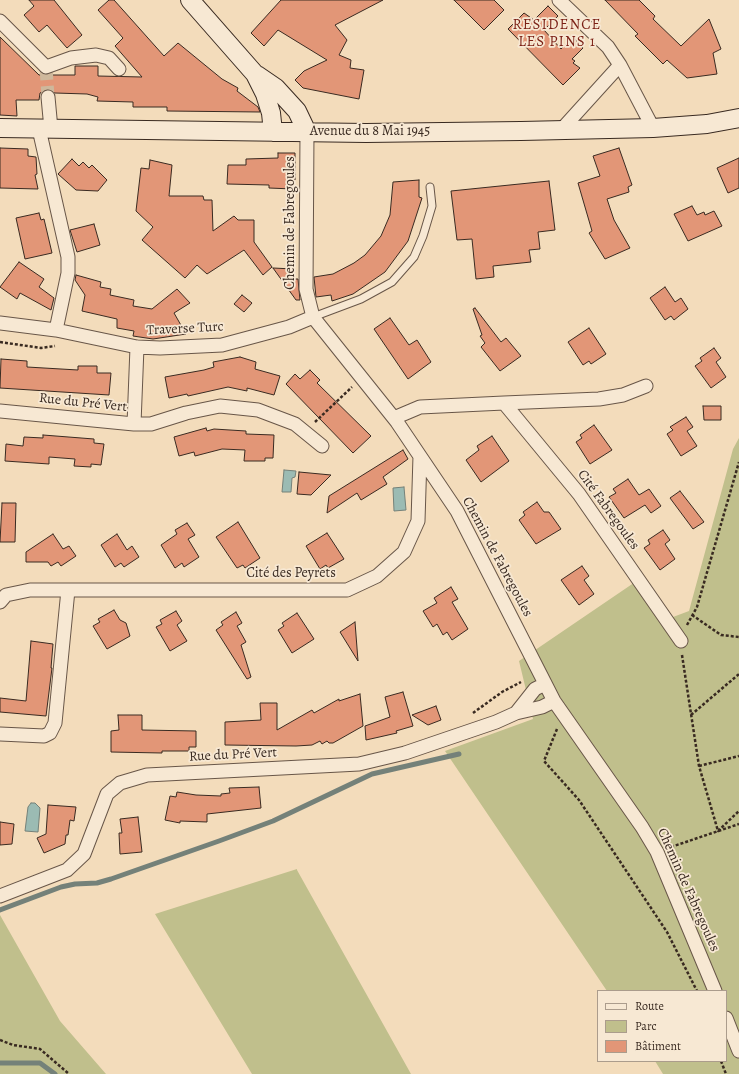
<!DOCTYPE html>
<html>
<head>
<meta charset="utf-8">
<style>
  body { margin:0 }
  #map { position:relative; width:739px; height:1074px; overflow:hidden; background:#f3dcbb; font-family:Alegreya,serif }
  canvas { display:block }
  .legend { position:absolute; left:597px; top:990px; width:130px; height:72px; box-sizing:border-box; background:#f7e8d3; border:1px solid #ab9c8c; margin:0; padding:5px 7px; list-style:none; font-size:12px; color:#392a21 }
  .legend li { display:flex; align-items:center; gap:8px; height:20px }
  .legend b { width:20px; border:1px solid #ab9c8c }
</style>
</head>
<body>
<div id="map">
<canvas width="739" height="1074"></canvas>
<ul class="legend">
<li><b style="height:5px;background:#f7e8d3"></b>Route</li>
<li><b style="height:11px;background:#c0bf8c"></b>Parc</li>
<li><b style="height:11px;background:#e29677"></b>Bâtiment</li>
</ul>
</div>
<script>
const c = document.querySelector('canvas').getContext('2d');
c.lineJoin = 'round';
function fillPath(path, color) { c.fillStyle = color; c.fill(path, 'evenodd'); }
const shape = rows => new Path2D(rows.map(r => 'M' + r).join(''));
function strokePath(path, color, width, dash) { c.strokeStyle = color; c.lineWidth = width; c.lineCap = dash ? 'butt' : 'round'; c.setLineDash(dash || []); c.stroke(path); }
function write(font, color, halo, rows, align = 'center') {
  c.font = font + ' Alegreya,serif'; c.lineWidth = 3.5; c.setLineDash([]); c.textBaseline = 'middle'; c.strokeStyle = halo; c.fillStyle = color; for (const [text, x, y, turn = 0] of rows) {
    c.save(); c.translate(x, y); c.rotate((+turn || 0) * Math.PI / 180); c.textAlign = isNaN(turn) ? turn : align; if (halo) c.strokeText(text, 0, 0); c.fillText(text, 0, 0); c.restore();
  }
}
fillPath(shape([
  [739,438,739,1074,663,1074,655,1061,726,1061,726,991,607,991,445,751,533,719,519,661,644,576,673,617,689,611,733,449],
  [297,869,297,870,411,1074,252,1074,155,914],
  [0,915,60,1021,106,1074,0,1074]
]), '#c0bf8c');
const water = shape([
  [284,470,296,471,295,477,292,478,291,492,282,492,284,470],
  [404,487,406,510,394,511,393,488,404,487],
  [31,803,35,803,40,808,38,832,25,831,28,807,31,803]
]);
fillPath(water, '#9bbbb3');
strokePath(water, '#748179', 1);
strokePath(shape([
  [0,910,61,887,75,884,97,883,111,879,219,841,273,821,372,774,459,754],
  [0,1063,40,1063,55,1074]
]), '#748179', 5);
const building = shape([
  [29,0,54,0,82,35,67,48,47,25,39,32,24,15,34,6,29,0],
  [109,0,114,0,164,56,178,43,222,79,238,88,237,91,258,107,260,112,167,111,167,107,133,107,133,102,97,101,98,97,87,94,55,93,48,89,40,93,39,100,16,100,17,116,0,115,0,37,39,75,75,75,75,66,98,66,98,76,142,77,115,46,123,38,98,10,109,0],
  [281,0,383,0,335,25,347,40,339,55,351,60,350,68,364,70,359,99,303,88,295,80,304,71,327,60,278,30,264,46,251,33,281,0],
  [454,0,494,0,504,10,484,30,454,0],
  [605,0,639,0,655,16,653,19,681,46,709,19,721,49,713,53,717,74,687,78,667,60,663,64,635,36,638,34,605,0],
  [548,6,558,16,544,30,561,49,573,37,583,48,572,59,575,61,573,63,580,68,563,85,508,29,524,13,534,20,548,6],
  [0,148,28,149,28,156,36,157,37,174,35,175,38,189,0,188,0,148],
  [619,148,632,185,628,187,629,192,607,199,614,220,630,248,605,259,589,233,592,231,578,183,600,176,593,156,619,148],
  [278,153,295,153,295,180,293,180,293,189,269,188,269,185,227,184,228,165,246,165,246,159,278,158,278,153],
  [739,158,739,188,728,193,717,168,739,158],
  [72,159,79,166,83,162,89,168,92,165,107,180,98,191,76,190,58,174,72,159],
  [150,160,172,165,169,196,203,196,204,200,212,200,213,231,234,216,238,220,254,220,254,242,272,267,263,275,244,250,207,274,197,265,185,278,142,240,153,227,136,211,141,168,149,169,150,160],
  [419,180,419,197,422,198,408,241,385,272,353,294,332,301,331,295,316,297,314,277,333,274,354,263,365,255,381,236,390,215,393,182,419,180],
  [549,181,555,230,538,232,540,249,529,250,531,262,493,266,494,277,476,279,472,239,457,240,451,191,549,181],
  [692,206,697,215,704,212,705,215,714,211,722,226,688,241,674,214,692,206],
  [39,213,41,220,44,219,52,253,25,259,16,218,39,213],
  [94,224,100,245,77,252,70,230,94,224],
  [19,262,44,279,39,287,54,298,51,310,20,293,17,299,0,287,19,262],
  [273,268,293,269,293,279,298,279,300,300,296,300,273,268],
  [76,275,101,282,100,287,111,289,110,295,134,300,133,306,152,309,177,289,190,303,174,313,186,334,153,339,133,336,134,331,117,328,117,319,82,311,85,295,75,280,76,275],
  [665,287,675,302,681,298,688,309,674,320,671,316,665,320,650,298,665,287],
  [242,295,252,303,244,312,234,304,242,295],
  [475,308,501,342,506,338,521,356,500,371,481,347,485,343,480,336,482,335,473,309,475,308],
  [390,318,409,345,417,340,431,362,408,379,374,329,390,318],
  [589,328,606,354,591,364,589,361,583,365,568,342,589,328],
  [714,348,721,358,716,362,726,377,711,388,695,366,702,361,700,358,714,348],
  [240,357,256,362,255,369,280,376,274,395,247,388,247,391,228,387,188,396,187,394,169,398,165,377,204,370,214,367,213,362,240,357],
  [1,359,27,361,27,367,78,370,78,366,97,366,97,373,111,373,109,395,0,388,1,359],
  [310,370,320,380,317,383,371,436,353,453,286,384,295,374,300,379,310,370],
  [703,406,721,406,721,420,704,420,703,406],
  [686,417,693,427,687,431,697,446,681,456,667,434,673,430,670,427,686,417],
  [594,425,612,450,590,464,576,442,582,438,580,435,594,425],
  [206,428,207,431,214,429,246,431,246,434,274,435,273,458,265,458,265,461,244,461,245,450,222,449,195,456,194,452,179,456,174,437,206,428],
  [43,435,94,439,94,443,104,444,101,465,91,464,91,467,74,466,75,459,49,457,49,464,5,461,6,444,23,446,24,437,43,438,43,435],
  [492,436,509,461,481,482,466,460,479,450,477,446,492,436],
  [403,450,408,459,383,477,387,484,361,500,357,493,327,513,329,496,403,450],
  [299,472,331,475,311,495,297,494,299,472],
  [628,479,639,495,649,489,661,506,651,513,645,505,624,518,609,497,616,493,613,489,628,479],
  [680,491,704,522,693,529,670,498,680,491],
  [537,502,544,512,549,512,561,529,536,544,519,520,525,515,523,512,537,502],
  [2,503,16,503,15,542,0,542,2,503],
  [238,522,260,558,245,568,243,565,237,568,216,537,238,522],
  [187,523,195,535,188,539,199,557,184,567,182,563,175,568,161,545,177,534,175,530,187,523],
  [663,530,670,540,665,544,675,559,660,570,644,548,650,544,648,540,663,530],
  [327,533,344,559,328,568,326,565,320,569,306,546,327,533],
  [53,534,63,549,69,546,76,556,61,566,58,562,51,566,48,562,26,562,26,552,53,534],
  [117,534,127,550,132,546,139,557,124,567,121,563,115,567,101,545,117,534],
  [582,566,589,576,584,580,594,594,579,605,561,580,582,566],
  [451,587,458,599,452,602,468,629,452,640,447,632,443,635,437,624,433,627,423,611,437,603,434,598,451,587],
  [114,610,120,620,126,623,130,636,107,649,93,626,100,622,98,619,114,610],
  [176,611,182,621,177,625,187,641,170,651,156,627,162,624,160,620,176,611],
  [236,612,242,623,237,626,246,642,241,645,251,677,247,679,216,630,223,625,221,622,236,612],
  [297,613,314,639,292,653,278,630,284,626,282,623,297,613],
  [355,622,358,661,340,632,355,622],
  [31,641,53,644,51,668,52,668,46,716,0,712,0,698,26,701,31,641],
  [403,692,413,726,396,731,397,733,366,740,365,726,390,717,385,697,403,692],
  [360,694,363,726,333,743,329,743,327,741,322,744,320,741,312,745,296,746,225,745,225,722,261,720,260,703,277,703,277,730,312,710,314,713,339,699,339,701,360,694],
  [436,706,441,720,428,725,412,715,436,706],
  [118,715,142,715,142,730,196,731,196,747,189,747,189,751,162,751,162,753,111,752,111,731,119,730,118,715],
  [259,787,261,808,207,814,207,822,180,821,180,823,165,820,170,796,176,797,177,792,196,795,221,796,221,794,230,793,229,788,259,787],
  [48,805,76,807,74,821,70,820,68,835,66,835,65,844,44,853,37,838,46,834,48,805],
  [138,817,142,852,120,854,119,833,122,833,120,819,138,817],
  [0,822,14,824,12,844,0,845,0,822]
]);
fillPath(building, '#e29677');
strokePath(building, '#392a21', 1);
strokePath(shape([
  [46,67,48,97]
]), '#ceb89c', 13, [13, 6]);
const lane = shape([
  [313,317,361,299,392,282,414,257,423,236,432,206,430,187]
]);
const street = shape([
  [559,0,608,47,620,65,653,128],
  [0,21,46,67,71,58,96,55,109,58,119,69],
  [48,97,51,129],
  [39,129,68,257,68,273,56,330],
  [562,129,620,65],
  [307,132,306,289,313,317,397,422,457,511,554,701,642,827,657,852,715,991],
  [0,323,56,330,137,347,160,348,222,345,289,327,313,317],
  [504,403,599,399,623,395,646,386],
  [0,411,134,424,137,347],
  [394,418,420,407,504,403,579,494,681,641],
  [134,424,151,424,186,413,220,406,258,410,295,424,322,446],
  [0,602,6,595,30,590,347,590,377,576,404,552,418,521,420,456],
  [516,713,535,689,545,684],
  [0,734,44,736,50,733,55,723,68,590],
  [0,896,67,870,84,854,107,794,120,783,147,775,359,764,405,753,496,722,516,713,542,707,554,701],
  [726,1018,739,1051]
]);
const secondary = shape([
  [190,0,255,74,265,94,271,113,273,132],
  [257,75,276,88,297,111,307,132],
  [0,128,366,133,521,131,653,128,707,124,739,118]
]);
strokePath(lane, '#685648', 9);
strokePath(street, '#685648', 15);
strokePath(secondary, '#392a21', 20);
strokePath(shape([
  [0,342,41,348,55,346],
  [315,422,352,387],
  [692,615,721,635,739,637],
  [687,625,697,607,739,462],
  [682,655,699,766,718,831,739,811],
  [473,713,502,692,521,682],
  [691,715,739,674],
  [557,729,544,761,579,800,667,932,697,991],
  [699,766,739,756],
  [671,847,739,824],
  [0,1040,13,1045,40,1049,69,1074],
  [721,1061,726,1074]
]), '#392a21', 2.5, [3, 2]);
strokePath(lane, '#f7e8d3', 7);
strokePath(street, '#f7e8d3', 13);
strokePath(secondary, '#f7e8d3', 18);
write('14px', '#392a21', '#f7e8d3', [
  ["Avenue du 8 Mai 1945",370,132],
  ["Chemin de Fabregoules",291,223,-90],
  ["Traverse Turc",185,329,-3],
  ["Rue du Pré Vert",83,403,6],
  ["Cité Fabregoules",608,510,54],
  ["Chemin de Fabregoules",497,557,62],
  ["Cité des Peyrets",291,574],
  ["Rue du Pré Vert",233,755,-3],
  ["Chemin de Fabregoules",688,890,66]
]);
c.letterSpacing = '1px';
write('15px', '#7a1f14', '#f7e8d3', [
  ["RESIDENCE",557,25],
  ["LES PINS 1",557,42]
]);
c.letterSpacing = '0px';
</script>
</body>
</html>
